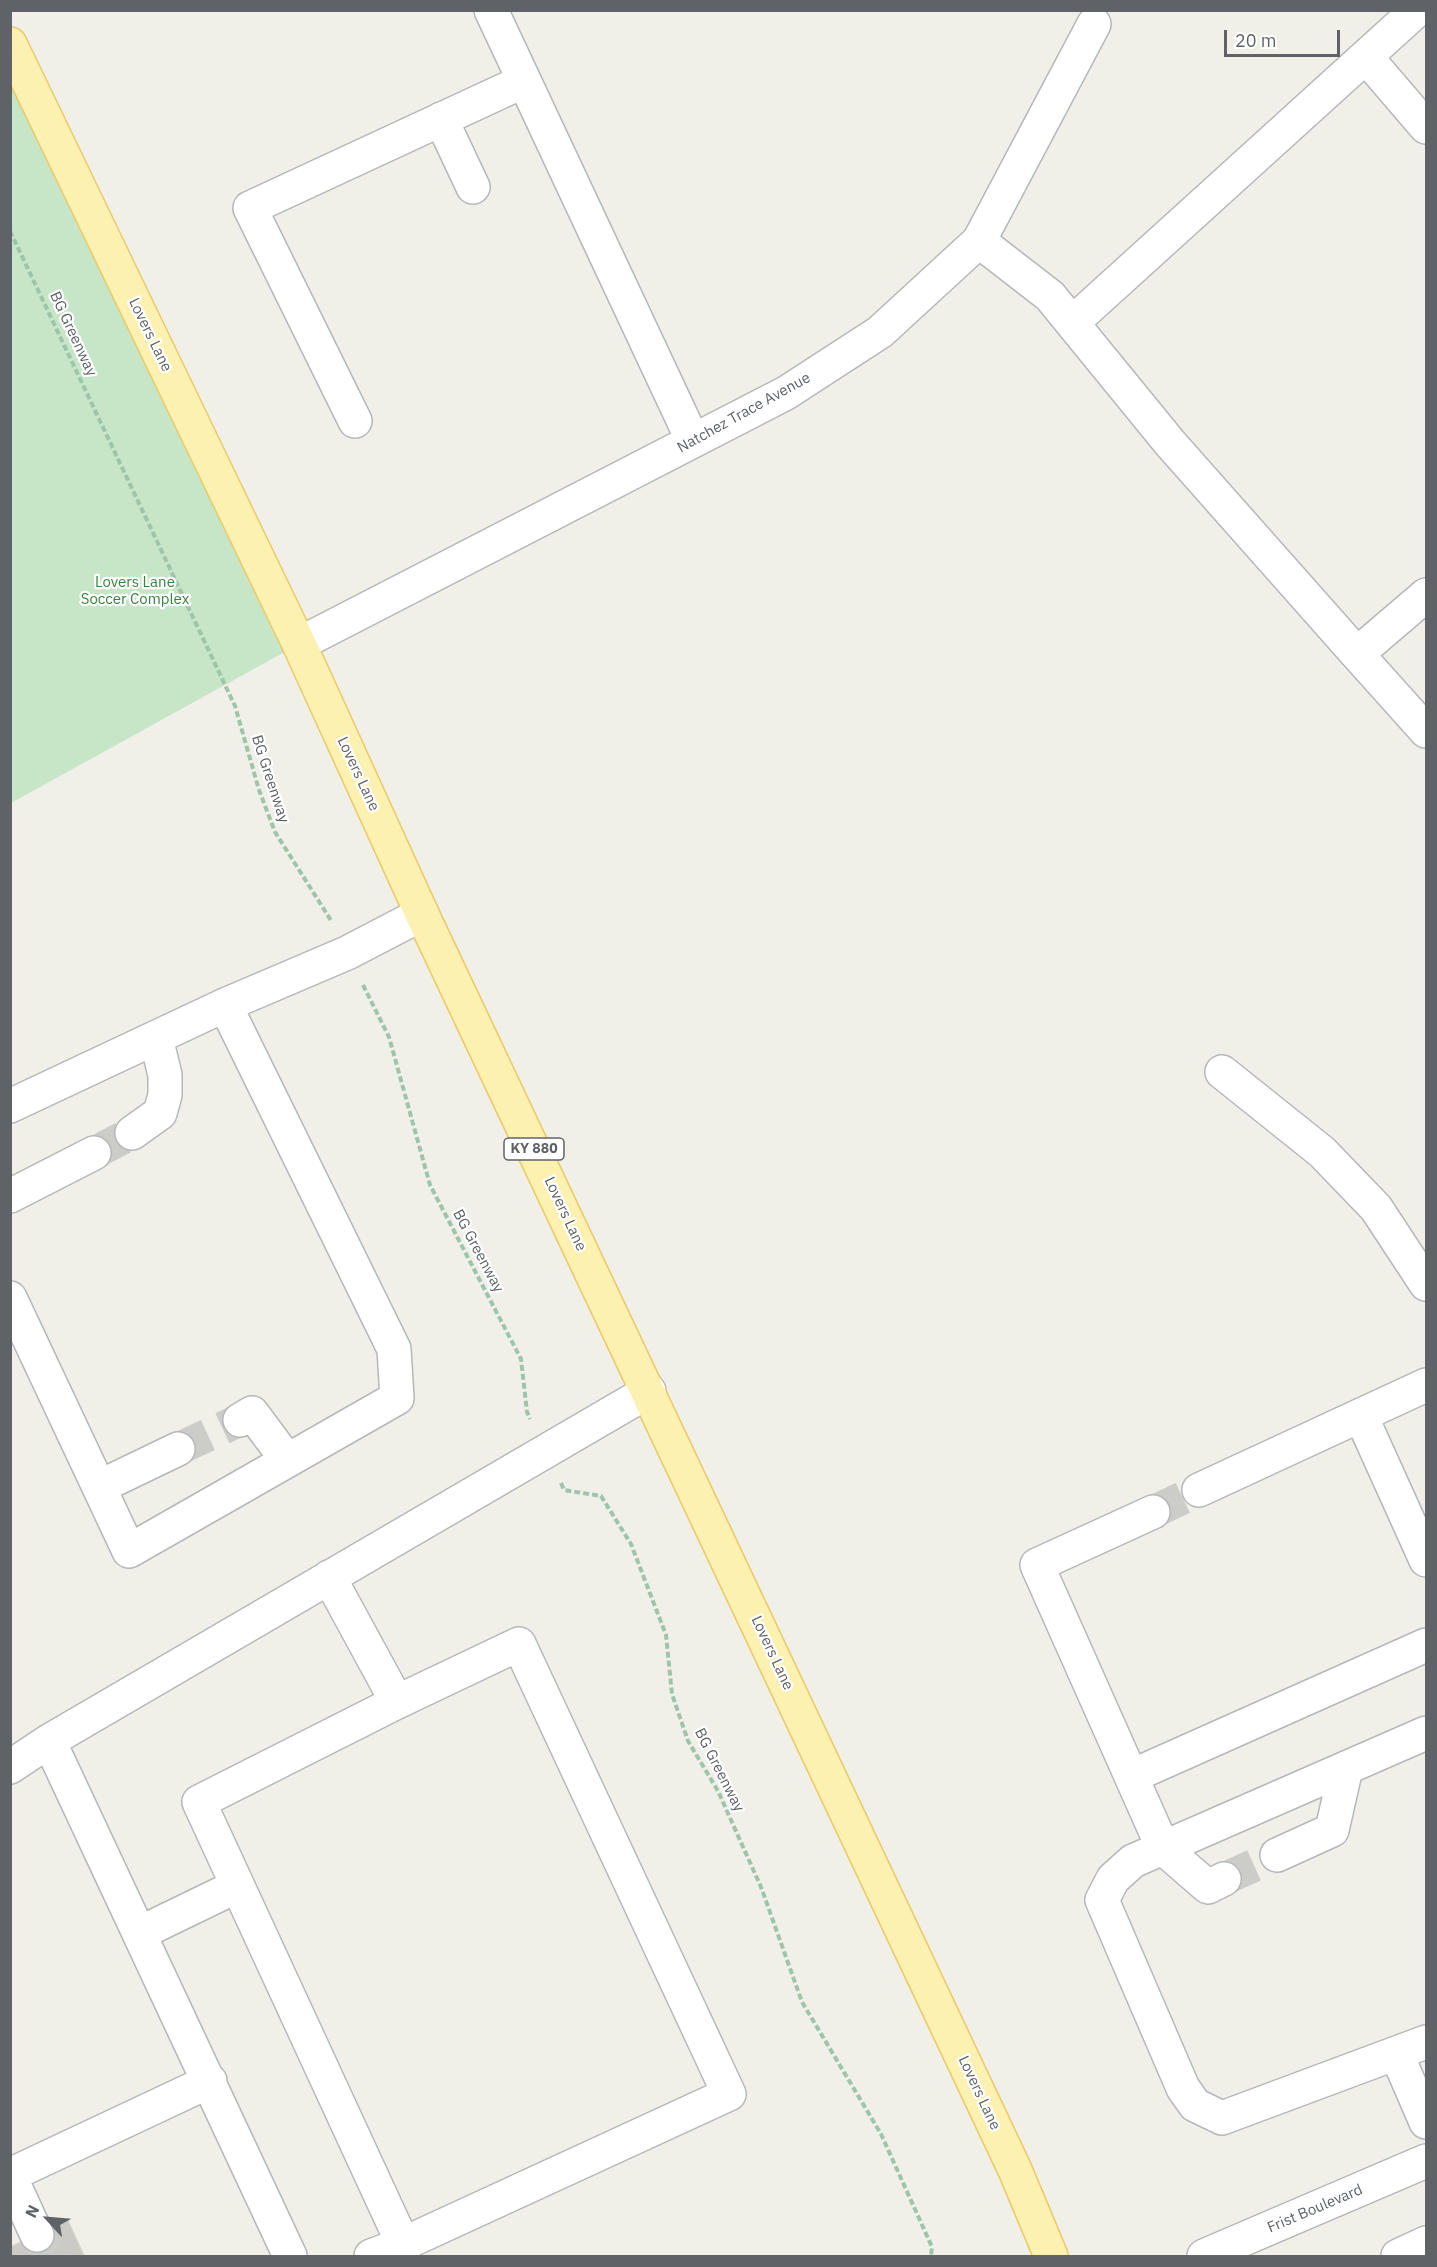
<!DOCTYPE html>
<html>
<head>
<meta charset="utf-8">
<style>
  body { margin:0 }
  #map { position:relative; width:1437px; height:2267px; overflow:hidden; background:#f0efe8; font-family:"IBM Plex Sans",sans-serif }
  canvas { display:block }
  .frame { position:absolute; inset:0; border:12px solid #5f6367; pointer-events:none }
  .north { position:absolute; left:18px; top:2189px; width:60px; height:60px; -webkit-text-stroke:4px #fff; paint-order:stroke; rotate:296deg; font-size:16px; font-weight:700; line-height:24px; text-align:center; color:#5f6367 }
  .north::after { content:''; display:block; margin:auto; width:21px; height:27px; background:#5f6367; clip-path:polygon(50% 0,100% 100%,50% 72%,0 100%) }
  .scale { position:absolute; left:1224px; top:30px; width:116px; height:27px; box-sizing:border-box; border:3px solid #5f6367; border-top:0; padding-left:8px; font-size:18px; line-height:21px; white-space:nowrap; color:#5f6367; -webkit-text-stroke:4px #fff; paint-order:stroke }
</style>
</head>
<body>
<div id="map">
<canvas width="1437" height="2267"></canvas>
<div class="frame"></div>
<div class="north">N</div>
<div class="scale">20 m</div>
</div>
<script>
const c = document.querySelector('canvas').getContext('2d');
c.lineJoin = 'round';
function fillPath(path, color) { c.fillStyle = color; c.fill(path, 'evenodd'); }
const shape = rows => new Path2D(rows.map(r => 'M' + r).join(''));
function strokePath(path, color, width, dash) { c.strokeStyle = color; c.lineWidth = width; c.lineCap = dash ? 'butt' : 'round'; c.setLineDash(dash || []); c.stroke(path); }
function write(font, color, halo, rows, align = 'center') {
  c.font = font + ' "IBM Plex Sans",sans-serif'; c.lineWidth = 4.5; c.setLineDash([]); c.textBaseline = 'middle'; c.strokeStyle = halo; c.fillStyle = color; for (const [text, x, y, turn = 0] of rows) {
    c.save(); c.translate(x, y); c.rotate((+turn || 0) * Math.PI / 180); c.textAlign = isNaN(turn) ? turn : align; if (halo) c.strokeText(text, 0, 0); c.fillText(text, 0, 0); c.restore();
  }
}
fillPath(shape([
  [10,44,299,644,11,803,10,803]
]), '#c6e6c7');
const building = shape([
  [68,2221,84,2256,10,2256,10,2247,68,2221]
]);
fillPath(building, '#cccac4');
strokePath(building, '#d5d1c6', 1.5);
strokePath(shape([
  [94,1153,132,1133],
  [178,1449,240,1420],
  [1153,1512,1199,1490],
  [1224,1879,1277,1855],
  [37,2235,48,2256]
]), '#ccccc8', 33, [33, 16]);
const minor = shape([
  [491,10,693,441],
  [1366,57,1426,127],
  [441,119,473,187],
  [979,241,1050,296,1170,443,1357,654,1426,595],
  [1072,323,1417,10],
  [355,421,250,208,524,81],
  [299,644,786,393,880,332,979,241,1094,24],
  [1357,654,1426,731],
  [1222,1072,1322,1152,1376,1208,1426,1284],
  [10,1106,225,1005,347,953,422,914],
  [132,1133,160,1113,165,1095,165,1075,156,1038],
  [10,1196,94,1153],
  [10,1298,129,1551,397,1398,394,1349,225,1005],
  [1361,1416,1426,1560],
  [240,1420,252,1413,287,1460],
  [99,1487,178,1449],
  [1199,1490,1426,1385],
  [1153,1512,1037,1565,1163,1848,1208,1887,1224,1879],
  [329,1577,397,1702,519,1644,729,2094,403,2244,199,1802,397,1702],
  [1426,1733,1133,1861,1113,1879,1102,1900,1183,2088,1195,2105,1222,2118,1426,2042],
  [49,1741,290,2256],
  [10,1767,49,1741,649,1391],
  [1132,1776,1426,1645],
  [1277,1855,1332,1830,1346,1768],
  [140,1933,237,1886],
  [1397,2055,1426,2122],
  [10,2175,210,2081],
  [10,2176,37,2235],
  [371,2256,403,2244],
  [1204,2256,1426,2161],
  [1398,2256,1426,2243]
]);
const major = shape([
  [10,44,299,644,422,914,1015,2170,1051,2256]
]);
strokePath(minor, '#b5b8bb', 36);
strokePath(major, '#ecc965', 36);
strokePath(shape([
  [10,231,235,706,259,790,275,832,332,922],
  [363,985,389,1037,430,1185,521,1359,527,1412,530,1419],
  [561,1483,564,1490,601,1496,631,1544,666,1635,672,1694,688,1741,718,1791,761,1887,802,2002,881,2134,932,2247,931,2256]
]), '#9dc5aa', 4, [6, 3]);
strokePath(minor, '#fff', 33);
strokePath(major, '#fcf1b1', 33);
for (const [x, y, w] of [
  [534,1149,60]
]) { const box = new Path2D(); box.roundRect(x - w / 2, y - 11, w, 22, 4.5); c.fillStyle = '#fff'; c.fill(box); strokePath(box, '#5f6367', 1.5); }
write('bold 14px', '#5f6367', null, [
  ["KY 880",534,1149]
]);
write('15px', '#5f6367', '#fff', [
  ["BG Greenway",73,334,65],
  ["Lovers Lane",150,335,64],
  ["Natchez Trace Avenue",744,413,-29],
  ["Lovers Lane",358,774,65],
  ["BG Greenway",270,779,72],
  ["Lovers Lane",565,1214,65],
  ["BG Greenway",478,1251,62],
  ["Lovers Lane",772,1653,65],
  ["BG Greenway",719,1770,63],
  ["Lovers Lane",979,2093,65],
  ["Frist Boulevard",1315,2209,-23]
]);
write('15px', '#39843e', '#fff', [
  ["Lovers Lane",135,583],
  ["Soccer Complex",135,600]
]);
</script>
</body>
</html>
